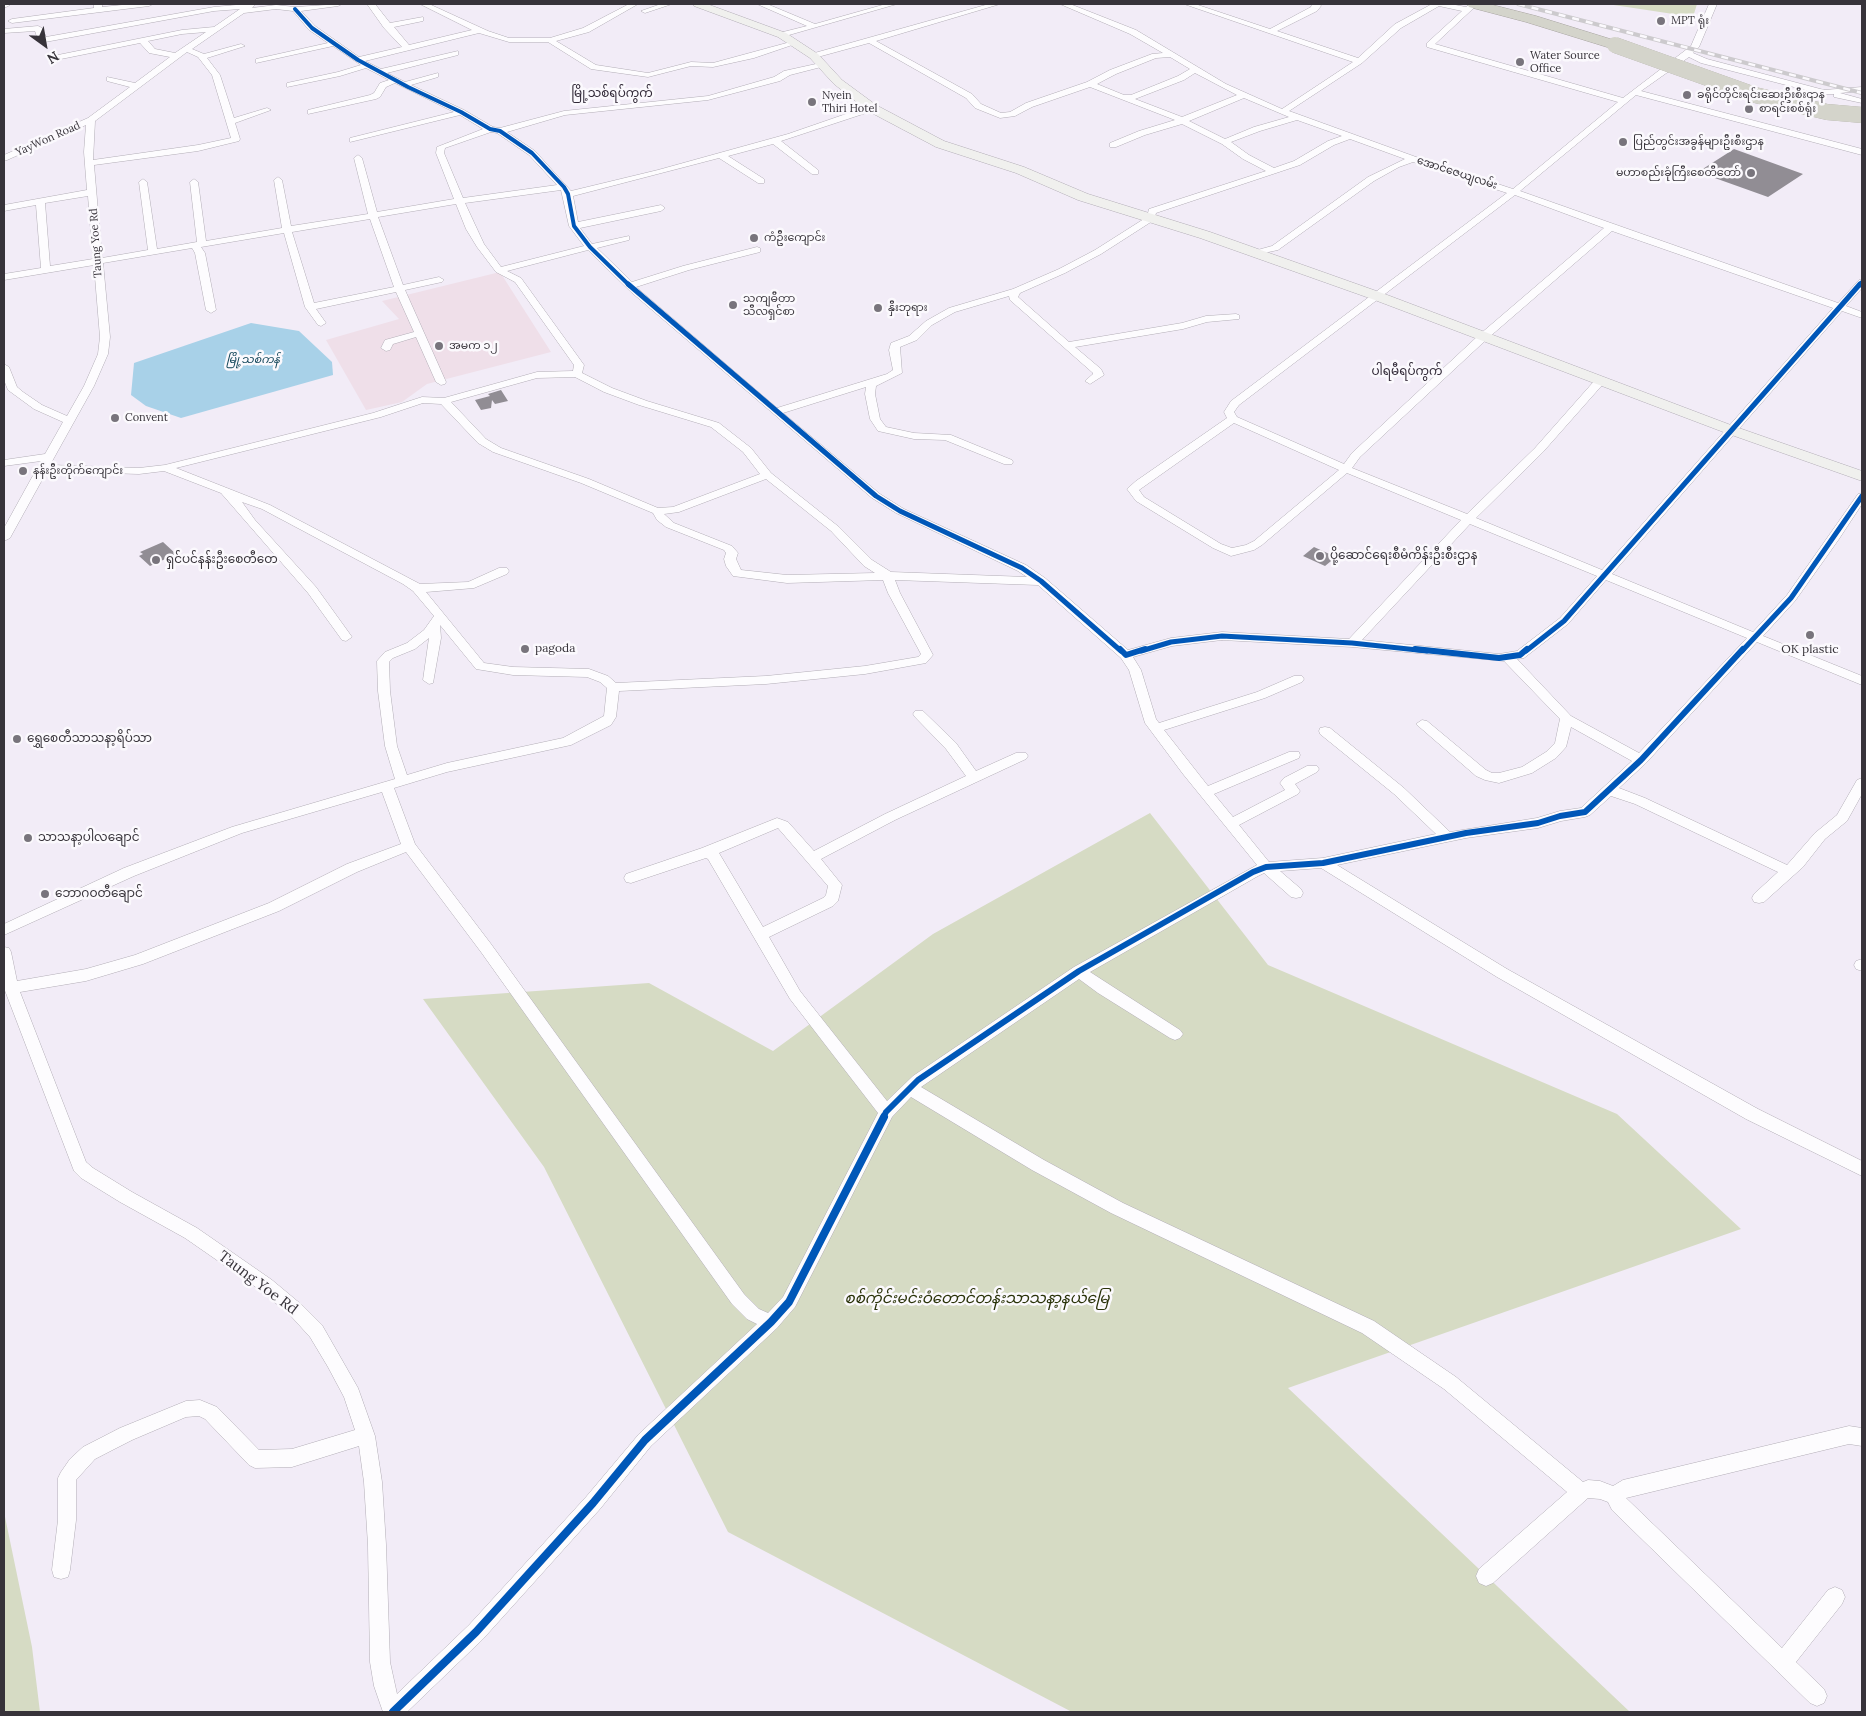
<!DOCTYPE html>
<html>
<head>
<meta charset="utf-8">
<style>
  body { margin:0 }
  #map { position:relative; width:1866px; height:1716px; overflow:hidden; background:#f2ecf7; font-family:Lora,serif }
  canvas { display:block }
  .frame { position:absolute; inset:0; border:5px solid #37333a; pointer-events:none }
  .north { position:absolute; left:20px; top:20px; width:50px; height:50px; -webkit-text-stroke:4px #fbf9fd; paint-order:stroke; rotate:148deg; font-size:14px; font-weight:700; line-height:20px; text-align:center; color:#37333a }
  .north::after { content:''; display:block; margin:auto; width:18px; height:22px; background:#37333a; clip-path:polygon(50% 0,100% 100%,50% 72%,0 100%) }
</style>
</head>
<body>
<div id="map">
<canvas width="1866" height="1716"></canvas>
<div class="frame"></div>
<div class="north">N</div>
</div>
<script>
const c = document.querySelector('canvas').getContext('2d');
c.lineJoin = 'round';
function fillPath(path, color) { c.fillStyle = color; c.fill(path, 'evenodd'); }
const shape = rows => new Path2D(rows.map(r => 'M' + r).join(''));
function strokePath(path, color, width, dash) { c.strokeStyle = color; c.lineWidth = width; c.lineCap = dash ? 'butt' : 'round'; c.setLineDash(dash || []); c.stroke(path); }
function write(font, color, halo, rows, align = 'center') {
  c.font = font + ' Lora,"Noto Sans Myanmar",serif'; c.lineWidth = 5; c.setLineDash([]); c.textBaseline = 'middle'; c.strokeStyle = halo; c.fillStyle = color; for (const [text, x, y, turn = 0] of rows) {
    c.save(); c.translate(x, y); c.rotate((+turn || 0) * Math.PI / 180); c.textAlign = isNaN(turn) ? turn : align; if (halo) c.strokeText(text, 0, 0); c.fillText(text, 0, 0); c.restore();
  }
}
fillPath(shape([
  [500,272,551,352,427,384,402,402,366,410,326,340,399,319,382,301]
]), '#efdfe9');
fillPath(shape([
  [1607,4,1697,4,1693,17],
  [1150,813,1268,965,1617,1114,1741,1229,1288,1388,1630,1712,1072,1712,728,1532,544,1167,423,999,649,983,773,1051,933,934],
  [4,1512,32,1647,40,1712,4,1712]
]), '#d6dbc4');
fillPath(shape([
  [251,323,299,331,332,362,333,375,181,418,146,406,131,395,134,363]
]), '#a8d1e8');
fillPath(shape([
  [1734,149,1803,174,1768,197,1698,172],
  [501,390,508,401,495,404,492,400,491,408,481,410,475,400,490,396,488,394],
  [163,542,176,554,150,566,139,556,143,554,140,552],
  [1314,547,1336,557,1325,566,1303,556]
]), '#918d94');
const street = shape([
  [4,4,9,4,10,5,4,8,4,4],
  [94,4,102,4,102,7,132,4,153,4,149,6,12,23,8,21,12,19,94,8,94,4],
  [247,4,256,4,252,8,276,5,295,7,342,4,338,6,301,11,315,26,359,57,402,47,384,28,367,4,375,4,390,23,423,17,423,21,394,27,409,45,472,30,420,4,429,4,488,31,509,38,550,38,583,28,629,4,638,4,589,32,556,41,596,65,648,73,691,62,713,63,794,41,798,43,754,58,713,67,691,66,648,77,591,69,548,42,509,42,479,33,365,61,381,69,458,51,458,55,387,73,405,82,438,73,438,77,411,85,464,110,493,127,500,128,564,111,708,96,774,77,784,71,825,62,825,66,790,75,780,81,708,100,565,115,507,132,535,151,571,191,658,170,788,134,869,106,875,106,875,110,781,141,818,170,818,174,812,174,773,144,728,156,764,179,764,183,758,183,719,158,573,196,578,222,661,205,665,208,661,211,580,228,592,244,629,236,629,240,597,248,632,282,683,266,757,247,760,248,760,252,689,270,636,287,777,408,887,374,893,370,889,350,891,343,909,336,926,321,949,308,1013,289,1059,269,1095,250,1147,217,1149,209,1266,171,1243,159,1222,144,1182,124,1145,135,1116,147,1110,147,1110,143,1139,131,1175,120,1090,87,1032,107,1015,116,1000,118,975,108,966,98,869,43,814,58,811,58,811,54,989,4,1000,4,876,41,972,94,981,104,1001,113,1010,112,1026,103,1087,82,1110,70,1152,54,1163,53,1130,34,1060,4,1070,4,1136,30,1226,84,1282,109,1353,62,1184,4,1195,4,1270,29,1311,7,1312,4,1320,4,1321,6,1317,11,1277,31,1358,58,1395,24,1432,4,1450,4,1466,7,1470,4,1478,4,1435,44,1623,98,1691,46,1709,4,1717,4,1699,47,1693,53,1707,59,1824,90,1862,87,1862,91,1840,93,1862,99,1862,103,1834,97,1834,94,1821,94,1701,63,1689,57,1641,91,1862,149,1862,155,1636,95,1520,191,1838,303,1859,280,1862,279,1862,288,1846,306,1862,312,1862,318,1842,311,1612,574,1753,632,1787,595,1858,494,1862,493,1862,504,1839,539,1795,601,1763,636,1862,676,1862,685,1757,642,1646,763,1619,788,1645,798,1787,865,1815,833,1837,815,1857,780,1862,778,1862,794,1847,821,1825,839,1803,867,1764,902,1759,903,1754,902,1752,898,1754,894,1778,872,1635,804,1611,796,1590,815,1585,817,1561,821,1538,828,1466,838,1337,865,1507,969,1758,1109,1862,1161,1862,1176,1746,1119,1497,977,1321,868,1280,871,1301,889,1303,893,1301,897,1296,898,1291,897,1264,873,1258,876,1090,972,1180,1030,1183,1034,1180,1038,1175,1040,1170,1038,1098,993,1079,979,921,1087,1044,1160,1123,1203,1374,1321,1456,1377,1583,1482,1588,1480,1600,1481,1613,1486,1623,1480,1849,1426,1862,1428,1862,1446,1849,1444,1626,1498,1782,1648,1828,1590,1835,1587,1842,1590,1845,1597,1842,1604,1796,1662,1824,1689,1827,1696,1824,1703,1817,1706,1810,1703,1612,1510,1608,1502,1600,1499,1588,1498,1493,1583,1486,1586,1479,1583,1476,1576,1479,1569,1567,1492,1444,1389,1362,1333,1111,1213,1032,1170,911,1097,892,1117,795,1307,777,1328,651,1446,600,1509,483,1639,407,1712,383,1712,374,1686,370,1662,368,1545,364,1482,359,1446,292,1467,255,1468,249,1465,205,1419,199,1416,186,1417,132,1440,95,1459,76,1480,76,1520,70,1570,68,1577,61,1579,54,1577,52,1570,58,1520,58,1478,61,1472,70,1459,83,1447,120,1428,186,1401,200,1400,217,1407,259,1450,292,1449,355,1430,344,1397,328,1367,310,1337,290,1315,260,1290,185,1238,120,1202,81,1178,74,1171,4,988,4,947,9,948,11,952,17,981,86,969,135,955,269,903,347,864,401,844,382,792,242,833,134,876,4,935,4,924,124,868,232,827,395,779,385,746,378,691,377,661,385,652,407,643,424,630,434,616,413,591,403,584,262,509,242,502,255,520,316,587,352,637,346,641,342,640,308,593,221,493,164,471,139,474,47,471,10,538,4,541,4,528,41,461,4,466,4,460,45,454,63,422,34,409,8,390,4,380,4,364,9,367,17,387,23,392,42,405,67,416,84,386,98,354,100,337,94,265,4,280,4,274,41,268,36,205,4,211,4,205,87,190,84,152,86,125,7,160,4,161,4,155,88,118,130,87,107,81,107,77,135,83,170,57,149,53,140,43,56,60,53,60,53,56,182,30,214,27,240,9,214,11,45,42,38,40,35,31,4,33,4,29,38,26,42,28,46,37,214,7,247,4],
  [1439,6,1462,11,1427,43,1427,47,1618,102,1513,189,1416,157,1289,111,1362,63,1401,28,1439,6],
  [276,9,293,11,309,30,328,43,256,59,256,63,333,46,361,65,338,72,287,83,287,87,340,76,366,68,389,80,380,83,374,93,370,95,308,110,308,114,376,99,380,97,386,87,395,83,454,112,350,138,350,142,460,115,483,129,437,147,436,153,454,199,377,212,362,158,358,155,354,158,368,214,291,226,282,180,278,177,274,180,282,228,206,241,198,182,194,179,190,182,197,242,157,249,147,182,143,179,139,182,148,250,102,258,94,165,198,151,239,141,240,139,235,123,271,110,267,108,234,118,220,75,207,58,245,46,241,44,204,54,192,49,244,13,276,9],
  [206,32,175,53,155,49,148,41,182,34,206,32],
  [187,52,198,57,212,75,231,138,198,145,93,160,95,121,187,52],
  [1170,57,1190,69,1178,76,1131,95,1124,95,1097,84,1116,74,1156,58,1170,57],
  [1195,73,1237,95,1182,117,1135,99,1184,80,1195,73],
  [1244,98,1289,117,1254,127,1225,139,1189,121,1244,98],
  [1297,120,1342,136,1328,141,1294,161,1274,168,1249,155,1231,142,1260,131,1297,120],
  [491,132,497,133,529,155,557,185,463,198,444,153,445,148,491,132],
  [1350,139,1405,159,1368,177,1272,246,1254,251,1254,255,1278,250,1374,181,1399,167,1413,162,1507,193,1231,401,1224,412,1227,418,1136,481,1127,489,1136,501,1213,548,1231,556,1254,550,1262,545,1347,473,1461,520,1349,639,1222,632,1171,638,1128,650,1045,578,1026,565,904,509,880,494,783,413,866,387,865,394,870,419,878,431,914,439,945,440,1004,464,1012,464,1013,462,1012,460,951,435,914,433,886,427,880,419,875,394,876,386,902,373,900,347,917,340,932,325,955,312,1009,296,1010,300,1093,373,1093,374,1085,381,1090,384,1104,375,1101,369,1075,347,1183,329,1207,322,1239,319,1239,315,1236,314,1206,316,1182,323,1069,342,1018,297,1020,293,1065,273,1101,254,1154,220,1156,213,1300,165,1334,145,1350,139],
  [561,190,569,226,584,246,501,267,484,244,465,203,561,190],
  [1515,195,1604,228,1479,335,1352,453,1344,464,1237,417,1234,412,1239,405,1515,195],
  [88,196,93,259,50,266,45,203,88,196],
  [456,204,466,229,477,247,496,272,515,282,574,365,573,371,537,372,444,398,422,397,373,413,165,465,139,468,50,465,94,386,108,354,110,337,103,263,192,248,195,253,206,310,211,313,216,310,205,253,201,247,284,233,305,307,318,325,321,326,326,323,316,309,396,292,414,332,385,340,381,348,386,351,390,350,393,344,416,337,436,382,441,385,445,384,446,382,405,290,442,282,444,280,439,277,403,285,378,217,456,204],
  [370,219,394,287,314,303,292,232,370,219],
  [1612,231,1833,308,1602,570,1476,518,1543,452,1604,383,1605,381,1604,379,1596,379,1535,448,1467,514,1352,468,1360,457,1487,339,1612,231],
  [588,250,631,292,872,498,896,513,1018,571,1027,577,891,572,872,560,839,527,771,473,751,448,719,423,647,401,612,388,582,373,584,365,521,278,507,271,588,250],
  [575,377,604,392,639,405,711,427,743,452,760,474,673,507,658,508,589,479,501,448,486,439,451,402,537,378,575,377],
  [423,403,441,404,478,443,493,452,581,483,653,513,657,520,666,527,724,550,726,553,724,559,726,566,733,576,787,583,883,580,888,593,921,654,918,657,865,666,766,676,616,683,608,676,589,669,513,667,484,663,426,592,474,588,507,574,509,571,507,568,499,568,468,582,420,584,270,505,176,468,381,417,423,403],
  [1234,423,1339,470,1254,541,1246,545,1232,548,1221,544,1144,497,1139,490,1234,423],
  [766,479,831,531,864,566,875,573,787,575,741,570,736,559,738,553,732,546,674,523,664,514,679,512,766,479],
  [1470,524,1597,576,1560,618,1517,651,1499,654,1362,640,1470,524],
  [895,580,1038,585,1121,658,1129,670,1145,723,1183,774,1257,865,1074,967,913,1076,887,1101,800,991,769,937,833,906,838,901,842,885,821,859,895,820,1026,759,1028,756,1026,753,1016,753,976,771,956,743,923,711,915,711,913,714,915,717,946,749,966,776,885,814,814,851,788,822,777,818,702,848,626,874,624,878,626,882,631,883,706,858,708,859,790,999,878,1113,783,1297,768,1313,759,1309,744,1294,491,944,415,844,394,788,447,772,571,745,611,725,616,717,619,691,766,684,865,674,926,663,933,655,900,593,895,580],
  [1606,580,1747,638,1639,753,1571,716,1517,659,1524,658,1568,624,1606,580],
  [440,625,476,669,513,675,587,677,600,682,607,688,604,716,563,738,447,763,407,775,397,746,390,691,389,662,393,658,415,649,429,638,423,680,429,684,433,683,441,638,440,625],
  [1222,640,1352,647,1504,661,1560,719,1555,743,1546,752,1522,767,1499,773,1492,773,1486,770,1427,721,1422,720,1416,724,1476,776,1485,780,1499,783,1532,773,1556,758,1566,747,1571,727,1632,761,1581,808,1560,811,1537,818,1450,832,1404,788,1330,728,1325,727,1320,728,1319,731,1320,734,1394,794,1436,834,1323,858,1269,862,1239,825,1298,794,1300,791,1295,784,1317,772,1319,769,1317,766,1307,766,1284,778,1280,783,1285,790,1233,817,1214,794,1299,758,1300,755,1299,752,1289,752,1208,786,1164,730,1265,698,1302,682,1304,679,1302,676,1294,676,1257,692,1159,723,1156,719,1141,670,1133,657,1172,646,1222,640],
  [778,828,828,886,826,895,823,898,763,927,719,853,778,828],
  [406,852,481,952,732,1304,747,1319,757,1324,639,1434,586,1497,469,1625,397,1694,390,1662,386,1545,382,1482,375,1436,358,1388,322,1325,302,1305,272,1280,197,1228,132,1192,93,1168,86,1162,20,992,86,981,143,964,279,911,357,872,406,852],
  [661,4,672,4,645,13,641,11,661,4],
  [757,4,767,4,815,24,886,4,897,4,782,37,778,35,779,33,807,26,757,4],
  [1862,959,1862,971,1856,969,1854,965,1856,961,1862,959]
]);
const secondary = shape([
  [693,4,707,4,786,33,818,54,842,80,876,105,944,141,1024,167,1088,194,1210,232,1382,293,1736,427,1862,471,1862,481,1726,433,1372,299,1200,238,1078,200,1016,173,936,147,868,111,834,84,810,58,778,37,694,6,693,4]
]);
const highway = shape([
  [1467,4,1489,4,1536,16,1620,42,1622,45,1620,48,1610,48,1526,22,1469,7,1467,4]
]);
strokePath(street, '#b2adb6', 1);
strokePath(secondary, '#b2adb6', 1);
strokePath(highway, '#a7a4a0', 1);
fillPath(street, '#fdfcfe');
fillPath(secondary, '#f0f0ee');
fillPath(highway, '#d4d4cb');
const rail = shape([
  [1518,4,1862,93]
]);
strokePath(rail, '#cccacd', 4);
strokePath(rail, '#fbf9fd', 2.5, [7]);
const highwayBridge = shape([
  [1615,45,1755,95,1827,112,1862,115]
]);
strokePath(highwayBridge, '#a7a4a0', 16, []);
strokePath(highwayBridge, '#d4d4cb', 16);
strokePath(shape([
  [295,9,312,28,358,60,408,87,461,112,490,129,500,131,532,153,564,187,568,194,574,226,590,247,630,286],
  [1859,286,1862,282]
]), '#0057b8', 4);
strokePath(shape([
  [628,284,876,496,900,511,1022,568,1041,581,1121,651],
  [1141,651,1171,642,1222,636,1352,643,1427,651],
  [1526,651,1564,621,1860,284],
  [1742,651,1791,598,1862,496]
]), '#0057b8', 5);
strokePath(shape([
  [1120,649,1126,655,1145,649],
  [1415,649,1499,658,1520,655,1527,649],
  [883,1118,886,1112,918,1080,1079,971,1253,872,1266,867,1323,863,1466,833,1538,823,1560,816,1585,812,1641,760,1743,649]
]), '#0057b8', 6);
strokePath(shape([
  [393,1712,476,1632,593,1503,645,1440,771,1322,789,1302,884,1117]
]), '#0057b8', 8);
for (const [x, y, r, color] of [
  [1661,21,5,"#78747c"],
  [1520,62,5,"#78747c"],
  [1687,95,5,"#78747c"],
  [812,102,5,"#78747c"],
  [1749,109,5,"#78747c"],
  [1623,142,5,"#78747c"],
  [1751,173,5,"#78747c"],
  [754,238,5,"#78747c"],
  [733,305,5,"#78747c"],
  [878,308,5,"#78747c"],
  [439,346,5,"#78747c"],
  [115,418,5,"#78747c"],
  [23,471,5,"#78747c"],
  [1320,556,5,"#78747c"],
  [156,560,5,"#78747c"],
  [1810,635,5,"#78747c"],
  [525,649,5,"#78747c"],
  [17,739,5,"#78747c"],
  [28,838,5,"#78747c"],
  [45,894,5,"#78747c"]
]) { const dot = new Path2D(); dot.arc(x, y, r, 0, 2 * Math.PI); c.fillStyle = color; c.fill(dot); strokePath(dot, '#fbf9fd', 2); }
write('11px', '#37333a', '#fbf9fd', [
  ["MPT ရုံး",1671,21],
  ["Water Source",1530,56],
  ["Office",1530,69],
  ["ခရိုင်တိုင်းရင်းဆေးဦးစီးဌာန",1697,95],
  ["Nyein",822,96],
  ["Thiri Hotel",822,109],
  ["စာရင်းစစ်ရုံး",1759,109],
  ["ပြည်တွင်းအခွန်များဦးစီးဌာန",1633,142],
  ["မဟာစည်းခုံကြီးစေတီတော်",1741,173,"right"],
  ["ကံဦးကျောင်း",764,238],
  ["သကျဓီတာ",743,299],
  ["သီလရှင်စာ",743,312],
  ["နှီးဘုရား",888,308],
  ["အမက ၁၂",449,346],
  ["Convent",125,418],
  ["နန်းဦးတိုက်ကျောင်း",33,471]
], 'left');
write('11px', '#37333a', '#fbf9fd', [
  ["YayWon Road",48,139,-24],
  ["အောင်ဇေယျလမ်း",1457,173,18],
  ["Taung Yoe Rd",96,243,-94]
]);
write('italic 11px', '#114559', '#fbf9fd', [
  ["မြို့သစ်ကန်",253,360]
]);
write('12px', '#302836', '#fbf9fd', [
  ["မြို့သစ်ရပ်ကွက်",612,94],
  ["ပါရမီရပ်ကွက်",1407,372]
]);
write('12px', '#37333a', '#fbf9fd', [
  ["ပို့ဆောင်ရေးစီမံကိန်းဦးစီးဌာန",1330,556],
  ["ရှင်ပင်နန်းဦးစေတီတေ",166,560],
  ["pagoda",535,649],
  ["OK plastic",1810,650,"center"],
  ["ရွှေစေတီသာသနာ့ရိပ်သာ",27,739],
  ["သာသနာ့ပါလချောင်",38,838],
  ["ဘောဂဝတီချောင်",55,894]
], 'left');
write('15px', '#37333a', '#fbf9fd', [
  ["Taung Yoe Rd",258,1283,37]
]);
write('italic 15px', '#2a3309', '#fbf9fd', [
  ["စစ်ကိုင်းမင်းဝံတောင်တန်းသာသနာ့နယ်မြေ",977,1299]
]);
</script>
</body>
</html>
